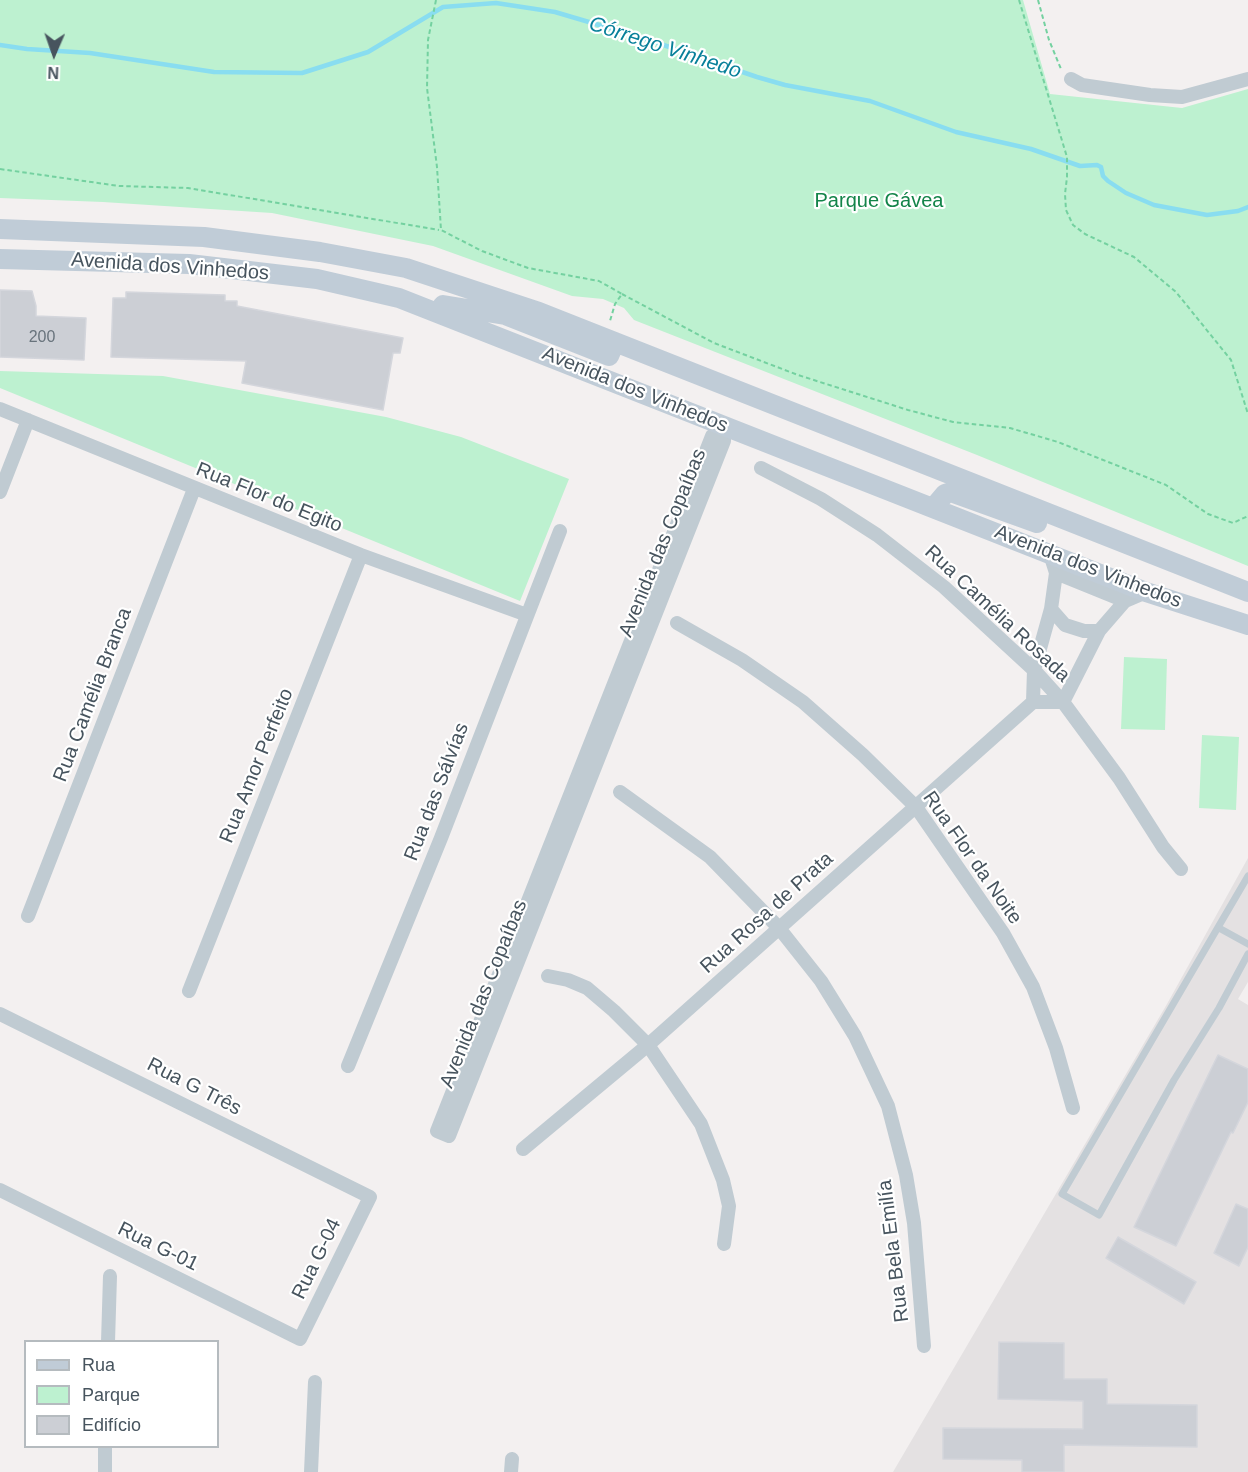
<!DOCTYPE html>
<html>
<head>
<meta charset="utf-8">
<style>
  body { margin:0 }
  #map { position:relative; width:1248px; height:1472px; overflow:hidden; background:#f3f0f0; font-family:Arial,sans-serif }
  canvas { display:block }
  .legend { position:absolute; left:24px; top:1340px; width:195px; height:108px; box-sizing:border-box; background:#fff; border:2px solid #b5bbbf; margin:0; padding:8px 10px; list-style:none; font-size:18px; color:#47545e }
  .legend li { display:flex; align-items:center; gap:12px; height:30px }
  .legend b { width:30px; border:2px solid #b5bbbf }
  .north { position:absolute; left:24px; top:24px; width:60px; height:60px; -webkit-text-stroke:4px #fff; paint-order:stroke; rotate:182deg; font-size:16px; font-weight:700; line-height:24px; text-align:center; color:#47545e }
  .north::after { content:''; display:block; margin:auto; width:21px; height:27px; background:#47545e; clip-path:polygon(50% 0,100% 100%,50% 72%,0 100%) }
</style>
</head>
<body>
<div id="map">
<canvas width="1248" height="1472"></canvas>
<ul class="legend">
<li><b style="height:8px;background:#c0ccd7"></b>Rua</li>
<li><b style="height:16px;background:#bdf1d0"></b>Parque</li>
<li><b style="height:16px;background:#cccfd5"></b>Edifício</li>
</ul>
<div class="north">N</div>
</div>
<script>
const c = document.querySelector('canvas').getContext('2d');
c.lineJoin = 'round';
function fillPath(path, color) { c.fillStyle = color; c.fill(path, 'evenodd'); }
const shape = rows => new Path2D(rows.map(r => 'M' + r).join(''));
function strokePath(path, color, width, dash) { c.strokeStyle = color; c.lineWidth = width; c.lineCap = dash ? 'butt' : 'round'; c.setLineDash(dash || []); c.stroke(path); }
function write(font, color, halo, rows, align = 'center') {
  c.font = font + ' Arial,sans-serif'; c.lineWidth = 4.5; c.setLineDash([]); c.textBaseline = 'middle'; c.strokeStyle = halo; c.fillStyle = color; for (const [text, x, y, turn = 0] of rows) {
    c.save(); c.translate(x, y); c.rotate((+turn || 0) * Math.PI / 180); c.textAlign = isNaN(turn) ? turn : align; if (halo) c.strokeText(text, 0, 0); c.fillText(text, 0, 0); c.restore();
  }
}
fillPath(shape([
  [1248,858,1248,982,1238,999,1248,1005,1248,1472,893,1472,1167,1004]
]), '#e4e1e2');
fillPath(shape([
  [0,0,1023,0,1050,94,1182,108,1248,89,1248,566,977,455,634,320,624,308,603,299,572,296,433,246,272,213,103,202,0,198],
  [0,371,163,376,386,417,461,437,569,479,520,601,0,388],
  [1124,657,1167,659,1165,730,1121,729],
  [1202,735,1239,737,1236,810,1199,808]
]), '#bdf1d0');
strokePath(shape([
  [0,45,27,49,90,53,214,72,302,73,368,52,443,7,496,3,555,12,643,38,757,77,785,85,870,101,956,132,1031,149,1080,166,1097,165,1101,167,1103,176,1108,181,1126,193,1154,205,1207,215,1238,211,1248,207]
]), '#89ddf0', 4.5);
const building = shape([
  [0,290,32,291,36,306,36,316,86,318,84,360,0,357,0,290],
  [126,292,225,295,225,301,237,301,237,306,403,338,400,353,393,353,383,410,242,383,246,361,111,357,113,298,126,298,126,292],
  [1218,1055,1248,1069,1248,1102,1233,1133,1231,1132,1176,1246,1134,1227,1218,1055],
  [1236,1204,1248,1209,1248,1247,1239,1266,1214,1253,1236,1204],
  [1118,1237,1196,1282,1184,1304,1106,1258,1118,1237],
  [999,1342,1064,1343,1064,1379,1107,1379,1107,1404,1197,1405,1197,1447,1064,1445,1064,1472,1022,1472,1022,1460,943,1459,943,1428,1083,1429,1083,1401,998,1399,999,1342]
]);
fillPath(building, '#cccfd5');
strokePath(building, '#d4d6dc', 1.5);
strokePath(shape([
  [436,0,428,40,427,88,437,167,441,230,482,251,528,268,599,281,622,294,615,304,610,321],
  [1019,0,1067,157,1067,177,1065,194,1066,210,1073,225,1085,234,1134,257,1176,292,1231,360,1248,414],
  [1038,0,1049,40,1061,69],
  [0,169,119,186,188,188,439,230],
  [622,294,714,343,798,375,908,410,953,422,1010,428,1058,442,1166,485,1208,514,1233,523,1248,516]
]), '#74d1a0', 2, [4.5, 3]);
strokePath(shape([
  [1248,876,1062,1194,1099,1215,1174,1080,1219,1008,1248,954],
  [1219,928,1248,944]
]), '#c0cbd2', 7);
strokePath(shape([
  [1071,79,1082,85,1150,95,1182,97,1248,79],
  [0,409,361,555,527,615],
  [724,426,724,441,449,1136,437,1131,712,436,724,426],
  [761,468,821,499,877,535,944,587,1034,670,1063,702,1119,778,1163,847,1181,869],
  [0,492,28,420],
  [1056,573,1125,601],
  [1051,609,1065,625,1084,631,1099,631],
  [677,623,742,660,803,702,863,755,916,807,1003,933,1033,987,1056,1048,1073,1108],
  [1033,702,1034,670,1051,609,1056,573,1050,554],
  [620,792,710,857,779,928,821,981,855,1036,888,1106,906,1175,914,1223,924,1346],
  [28,916,194,489],
  [548,976,568,980,587,988,614,1011,648,1045,701,1124,723,1180,729,1206,724,1244],
  [189,991,361,555],
  [0,1014,370,1197,300,1339,0,1190],
  [348,1066,441,838,560,531],
  [523,1149,648,1045,1033,702,1063,702,1099,631,1125,601,1146,592],
  [108,1342,110,1276],
  [105,1472,105,1446],
  [311,1472,315,1382],
  [511,1472,512,1459]
]), '#c0cbd2', 14);
strokePath(shape([
  [0,229,204,237,320,252,406,268,539,312,1248,592],
  [0,259,189,264,317,279,399,298,1146,592,1248,625],
  [443,305,505,315,609,356,615,342],
  [934,507,945,494,951,492,1037,523]
]), '#c0ccd7', 20);
write('16px', '#68737c', null, [
  ["200",42,338]
]);
write('20px', '#138449', '#fff', [
  ["Parque Gávea",879,201]
]);
write('20px', '#47545e', '#fff', [
  ["Avenida dos Vinhedos",170,267,4],
  ["Avenida dos Vinhedos",635,390,22],
  ["Rua Flor do Egito",269,498,22],
  ["Avenida das Copaíbas",663,543,-68],
  ["Avenida dos Vinhedos",1088,567,21],
  ["Rua Camélia Rosada",997,614,43],
  ["Rua Camélia Branca",93,695,-69],
  ["Rua Amor Perfeito",257,766,-68],
  ["Rua das Sálvías",437,792,-69],
  ["Rua Flor da Noite",972,858,55],
  ["Rua Rosa de Prata",767,913,-42],
  ["Avenida das Copaíbas",484,994,-68],
  ["Rua G Três",194,1087,27],
  ["Rua G-01",158,1247,26],
  ["Rua Bela Emilía",894,1251,-97],
  ["Rua G-04",317,1259,-64]
]);
write('italic 21px', '#08809a', '#fff', [
  ["Córrego Vinhedo",665,48,18]
]);
</script>
</body>
</html>
